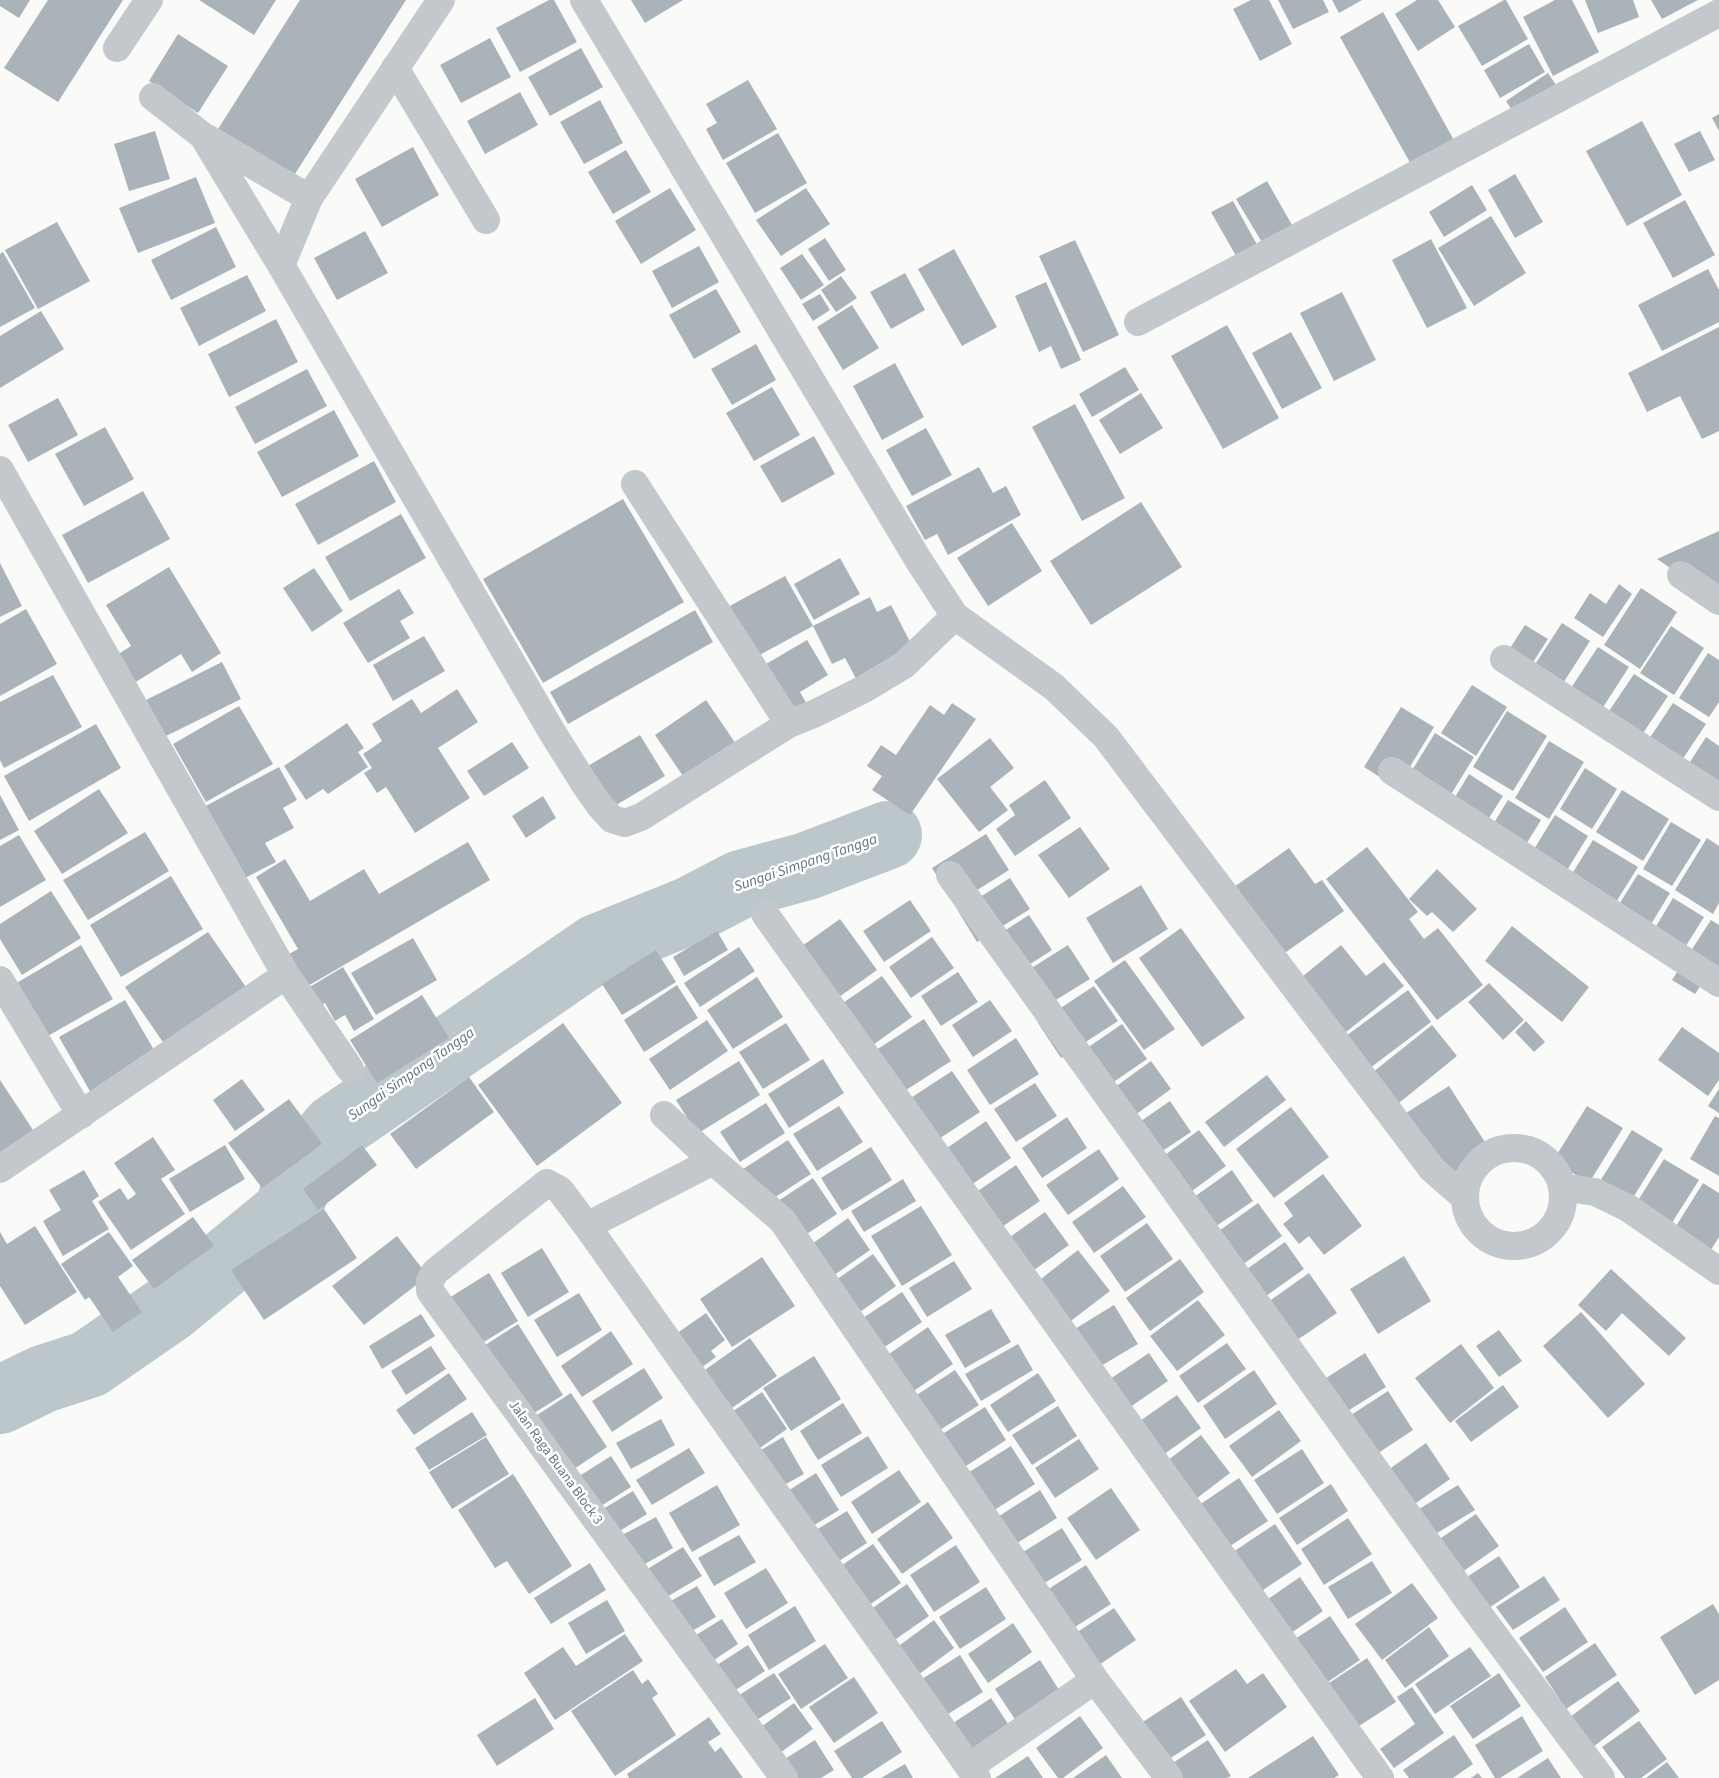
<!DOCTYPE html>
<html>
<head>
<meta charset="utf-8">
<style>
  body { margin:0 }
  canvas { display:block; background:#fafaf8 }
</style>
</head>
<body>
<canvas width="1719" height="1778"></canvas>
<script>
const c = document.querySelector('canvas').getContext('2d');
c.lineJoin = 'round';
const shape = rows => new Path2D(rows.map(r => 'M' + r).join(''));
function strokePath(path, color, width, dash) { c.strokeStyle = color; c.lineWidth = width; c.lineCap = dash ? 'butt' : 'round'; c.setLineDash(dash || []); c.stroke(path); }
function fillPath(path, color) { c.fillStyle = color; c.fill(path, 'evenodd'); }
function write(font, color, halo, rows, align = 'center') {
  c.font = font + ' "Source Sans 3",sans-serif'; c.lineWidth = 5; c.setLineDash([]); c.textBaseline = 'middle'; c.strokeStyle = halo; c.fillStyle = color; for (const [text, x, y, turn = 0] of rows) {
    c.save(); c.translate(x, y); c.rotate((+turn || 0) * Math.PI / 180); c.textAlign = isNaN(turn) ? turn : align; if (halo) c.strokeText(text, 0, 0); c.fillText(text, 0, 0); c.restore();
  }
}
strokePath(shape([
  [0,1400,43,1379,89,1364,170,1308,287,1212,305,1164,335,1128,597,948,691,910,741,884,807,866,888,835]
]), '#bbc7cb', 68);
fillPath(shape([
  [0,0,30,0,19,18,0,6],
  [48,0,123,0,58,102,4,68],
  [199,0,276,0,254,35],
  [300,0,406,0,293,177,218,129],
  [549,0,554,0,577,42,520,72,496,28],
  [631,0,683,0,645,23],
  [1251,0,1269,0,1292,44,1260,61,1233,9],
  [1278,0,1323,0,1329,12,1293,29],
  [1332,0,1362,0,1339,13],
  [1417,0,1438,0,1455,27,1418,51,1395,14],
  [1504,0,1506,0,1528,39,1482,66,1458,26],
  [1555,0,1572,0,1599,52,1553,76,1523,17],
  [1585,0,1633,0,1639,17,1598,33],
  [1651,0,1698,0,1662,19],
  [1383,12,1456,144,1413,168,1340,37],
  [178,34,228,66,198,113,149,81],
  [490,38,511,77,461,103,440,65],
  [1529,44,1545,72,1500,98,1484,70],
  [581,48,603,87,550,116,528,77],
  [1548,73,1566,100,1523,128,1506,101],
  [748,80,777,129,723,160,706,129,717,123,706,104],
  [520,92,538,125,485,154,467,121],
  [600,100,623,143,584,164,560,122],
  [1719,114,1719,131,1712,118],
  [1642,121,1682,195,1627,226,1586,151],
  [155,131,170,179,129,191,114,144],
  [1700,131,1715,160,1689,172,1674,144],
  [778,133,807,183,755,213,726,163],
  [413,147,439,195,382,227,355,179],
  [626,150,651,192,613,214,588,172],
  [1515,174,1543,222,1515,238,1488,190],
  [196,177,215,223,138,253,119,208],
  [1267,181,1296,232,1266,249,1236,199],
  [1472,185,1487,210,1444,237,1429,212],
  [670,188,696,230,641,264,615,221],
  [806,188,830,224,781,256,756,220],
  [1685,200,1715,255,1673,278,1643,223],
  [1233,201,1261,252,1240,263,1211,212],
  [1491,216,1526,273,1474,306,1438,248],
  [57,222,90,281,38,309,5,250],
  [216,227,236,267,171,300,151,260],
  [365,231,388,273,337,300,314,258],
  [825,238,846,270,829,281,808,249],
  [1431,239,1467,308,1427,328,1392,260],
  [1075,240,1119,335,1083,352,1039,256],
  [699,246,719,282,672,308,652,271],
  [954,249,997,327,962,346,918,269],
  [3,252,35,308,0,327,0,254],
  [802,254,824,285,801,300,780,268],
  [1708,269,1719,290,1719,322,1662,351,1638,305],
  [905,273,925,310,891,329,870,292],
  [247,275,266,311,199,346,180,308],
  [841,276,857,298,836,312,821,290],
  [1046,282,1081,360,1061,369,1051,346,1039,352,1015,296],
  [716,289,741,332,694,359,669,315],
  [1342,292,1376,360,1334,381,1300,313],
  [820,294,830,310,813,321,802,304],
  [852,305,879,348,843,370,817,327],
  [41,311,64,349,0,388,0,336],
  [276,319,298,362,229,397,208,354],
  [1227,325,1279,418,1223,449,1171,356],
  [1719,327,1719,431,1702,439,1680,396,1647,412,1628,373],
  [1291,332,1322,388,1282,409,1252,353],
  [756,344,776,380,732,405,711,369],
  [895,363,924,417,882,440,853,386],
  [1125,367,1139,390,1092,417,1079,394],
  [307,369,327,406,255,444,235,407],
  [772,387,800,435,754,461,726,413],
  [1141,393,1163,428,1120,454,1099,420],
  [58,398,78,435,28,462,8,425],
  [1075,404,1125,498,1082,521,1032,427],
  [334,410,359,456,282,497,257,452],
  [105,427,134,479,84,506,55,454],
  [926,428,952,475,912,496,886,450],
  [814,436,835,474,782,503,760,466],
  [374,461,396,502,318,545,295,504],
  [979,467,993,493,1006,486,1021,515,948,555,937,534,925,540,906,506],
  [143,491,170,539,88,583,62,535],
  [623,499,684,602,543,683,483,579],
  [1141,502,1182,567,1091,625,1050,561],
  [401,514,426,558,350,601,325,557],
  [1012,523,1042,571,988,606,957,558],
  [1719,531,1719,601,1657,559],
  [840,558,860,594,814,620,794,584],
  [0,563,22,606,0,617],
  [169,567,221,653,192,672,181,654,134,683,117,655,131,646,106,605],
  [314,568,343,611,312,632,283,588],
  [785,576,813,626,741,665,713,615],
  [1619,584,1632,594,1603,637,1574,618,1590,593,1606,604],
  [1641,588,1677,612,1640,669,1604,645],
  [399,589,414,613,400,621,410,638,368,663,343,623],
  [870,597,877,612,891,605,918,657,860,686,845,658,832,664,813,626],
  [26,609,57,664,0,696,0,624],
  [695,610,713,642,568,724,550,692],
  [1562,623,1590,641,1558,691,1530,672],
  [1525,625,1548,639,1526,673,1503,659],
  [1671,626,1704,648,1674,695,1640,673],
  [424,636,445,671,393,701,373,665],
  [807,640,828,675,800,692,809,708,784,723,766,664],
  [1598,647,1629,667,1598,715,1567,694],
  [1708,653,1719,660,1719,702,1709,717,1679,698],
  [222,662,241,699,162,738,144,701],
  [1634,674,1668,696,1637,742,1603,720],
  [53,675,82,727,4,768,0,760,0,702],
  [1472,685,1507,707,1476,756,1441,733],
  [457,689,478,722,438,748,470,798,415,833,386,787,377,793,364,773,372,768,363,754,382,741,372,724,412,699,421,713],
  [706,700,736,744,685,779,655,735],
  [952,703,976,719,910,815,872,790,882,776,867,766,881,745,896,755,930,705,944,715],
  [1673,703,1706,724,1678,766,1645,745],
  [239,706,273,764,206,802,173,744],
  [1401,707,1434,727,1397,788,1364,767],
  [1507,711,1547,736,1513,791,1473,767],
  [347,723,364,748,358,752,368,767,328,794,323,789,306,800,284,766],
  [96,724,121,768,29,821,4,776],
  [1435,733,1474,757,1439,814,1400,790],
  [640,735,665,776,601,814,576,773],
  [1706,737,1719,746,1719,791,1681,776],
  [990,738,1014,768,990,787,1008,810,979,832,937,779],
  [1549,741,1584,762,1549,819,1515,798],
  [512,742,529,768,484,796,467,771],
  [279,767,297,800,283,808,294,828,265,843,276,862,241,880,202,808],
  [1585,768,1617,789,1592,829,1560,809],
  [1469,774,1503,796,1476,838,1443,817],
  [1045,780,1071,818,1015,856,996,829,1015,815,1009,805],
  [99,789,128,833,62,874,34,831],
  [1622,790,1669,819,1643,861,1596,832],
  [0,795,19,830,0,840],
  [543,796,556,818,526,838,512,816],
  [1508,800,1541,820,1514,864,1481,844],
  [1555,815,1588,836,1561,880,1528,859],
  [1671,822,1701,840,1672,886,1643,869],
  [1080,827,1110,869,1069,898,1038,855],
  [145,832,169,871,88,920,63,880],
  [986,834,1009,870,955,904,932,868],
  [19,835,46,880,0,907,0,846],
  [1707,838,1719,846,1719,903,1713,914,1675,890],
  [1593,840,1638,867,1611,910,1567,882],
  [468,842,490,880,301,990,282,958,298,949,256,877,285,859,310,901,364,869,379,894],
  [1367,847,1418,912,1409,919,1424,939,1438,928,1483,985,1437,1020,1326,879],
  [1289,848,1315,884,1322,880,1344,911,1279,957,1227,892],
  [1437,869,1477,909,1453,932,1432,912,1427,916,1409,899],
  [1638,874,1670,893,1645,934,1613,914],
  [171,876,203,929,121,977,90,925],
  [1010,878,1030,909,977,942,958,911],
  [1141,885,1168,929,1113,963,1086,918],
  [51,891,81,938,22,975,0,939,0,924],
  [1673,898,1704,917,1679,957,1649,938],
  [910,900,931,931,884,962,863,931],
  [1029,915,1052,950,1007,979,984,944],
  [840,919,877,970,839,997,802,946],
  [1711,920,1719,925,1719,997,1701,985,1695,994,1672,980],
  [1512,926,1589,987,1562,1022,1485,961],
  [1181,928,1245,1018,1202,1047,1139,958],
  [717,931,728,950,684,976,673,957],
  [208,932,248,990,165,1045,125,987],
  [932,937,954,968,911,998,889,967],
  [413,938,437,980,376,1015,351,973],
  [81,945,113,999,46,1037,15,984],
  [1068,945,1090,979,1041,1009,1019,976],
  [1341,945,1366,976,1384,962,1404,986,1346,1032,1335,1018,1292,985],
  [739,947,755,971,700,1007,684,983],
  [656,950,676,982,622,1015,602,984],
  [1125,960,1175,1029,1144,1050,1094,981],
  [343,967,374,1019,354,1031,345,1015,335,1021,325,1003,314,1009,303,991],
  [958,972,978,1002,941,1026,921,996],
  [882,976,912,1017,870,1047,840,1005],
  [757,977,783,1017,733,1049,707,1010],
  [1489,983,1524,1020,1503,1040,1468,1002],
  [677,985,698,1018,644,1052,624,1020],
  [1094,986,1118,1021,1061,1058,1038,1023],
  [1408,990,1431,1022,1366,1071,1342,1039],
  [422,995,449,1038,377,1083,350,1040],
  [125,1000,161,1062,95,1100,59,1037],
  [990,1000,1012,1031,973,1057,952,1025],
  [924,1019,951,1061,900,1094,873,1052],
  [707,1020,728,1051,670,1090,649,1059],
  [1526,1021,1545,1042,1534,1052,1515,1032],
  [563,1023,622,1103,537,1166,478,1085],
  [786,1023,810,1060,763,1089,739,1052],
  [1122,1024,1147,1059,1102,1090,1077,1055],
  [1432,1025,1457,1056,1394,1107,1368,1076],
  [1682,1027,1719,1053,1719,1080,1708,1096,1658,1060],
  [1016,1038,1039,1074,990,1105,967,1070],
  [823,1059,844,1093,789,1128,768,1094],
  [739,1061,760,1095,697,1134,676,1100],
  [1151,1061,1171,1089,1131,1118,1111,1090],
  [952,1071,980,1112,931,1144,903,1103],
  [1267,1075,1286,1100,1224,1147,1205,1122],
  [469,1077,494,1112,416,1169,390,1134],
  [242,1079,265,1110,235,1131,213,1100],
  [0,1080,35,1133,0,1156],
  [1035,1083,1057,1116,1016,1142,994,1109],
  [1449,1086,1490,1150,1447,1177,1406,1113],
  [1719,1089,1719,1113,1708,1106],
  [289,1099,322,1144,262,1188,228,1143],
  [1170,1101,1191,1132,1149,1160,1128,1130],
  [766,1103,785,1133,740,1162,720,1132],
  [839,1106,863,1142,817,1171,793,1134],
  [1587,1106,1623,1128,1589,1183,1553,1161],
  [1291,1107,1329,1157,1274,1198,1236,1149],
  [1715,1116,1719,1118,1719,1176,1690,1159],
  [1067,1117,1087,1148,1042,1178,1022,1148],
  [986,1121,1011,1158,962,1191,937,1155],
  [1199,1130,1226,1166,1181,1199,1154,1163],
  [1632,1130,1663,1149,1623,1214,1592,1194],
  [153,1137,175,1170,161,1179,185,1214,131,1250,98,1202,120,1188,128,1200,136,1194,114,1163],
  [788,1140,811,1174,760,1207,737,1173],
  [225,1145,245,1179,190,1212,169,1179],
  [362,1145,377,1165,318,1210,303,1189],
  [871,1147,892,1180,842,1211,821,1178],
  [1099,1149,1119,1179,1068,1215,1046,1185],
  [1664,1159,1699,1180,1661,1240,1627,1218],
  [1016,1165,1040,1201,993,1233,969,1197],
  [84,1170,99,1196,92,1201,109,1229,63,1256,43,1221,61,1210,49,1190],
  [1232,1170,1253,1201,1200,1237,1180,1207],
  [1323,1174,1362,1226,1324,1255,1309,1236,1299,1244,1283,1224,1293,1216,1284,1203],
  [813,1178,837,1214,793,1243,769,1207],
  [903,1179,916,1201,864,1232,851,1211],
  [1703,1183,1719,1193,1719,1237,1704,1261,1668,1239],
  [1123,1186,1146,1217,1094,1253,1072,1222],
  [1258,1203,1282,1236,1227,1276,1202,1243],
  [921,1206,952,1255,902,1286,871,1236],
  [324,1209,357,1258,264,1320,231,1270],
  [1045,1212,1069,1245,1027,1275,1003,1242],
  [193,1217,214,1246,154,1289,132,1260],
  [848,1218,870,1250,820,1285,798,1254],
  [1147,1223,1173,1259,1125,1292,1100,1256],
  [35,1226,77,1292,25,1325,0,1286,0,1232,7,1244],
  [109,1232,133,1266,118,1277,142,1312,113,1332,89,1297,85,1300,61,1264],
  [397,1236,428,1276,364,1325,332,1286],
  [1285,1242,1304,1269,1249,1308,1230,1281],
  [542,1248,569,1292,528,1317,501,1273],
  [1078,1250,1110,1291,1059,1330,1028,1289],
  [873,1254,896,1286,849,1320,826,1287],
  [1404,1256,1431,1301,1378,1334,1350,1289],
  [762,1257,795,1306,732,1347,700,1299],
  [1180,1259,1204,1292,1150,1331,1126,1298],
  [954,1261,972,1289,927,1317,909,1288],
  [1611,1269,1686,1338,1669,1356,1622,1313,1606,1331,1578,1305],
  [489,1273,518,1321,474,1348,444,1301],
  [1309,1273,1337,1313,1278,1353,1251,1314],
  [902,1292,922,1322,871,1356,851,1326],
  [579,1293,602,1330,557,1357,534,1320],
  [1198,1300,1225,1335,1177,1371,1150,1336],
  [1114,1305,1138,1344,1089,1373,1065,1335],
  [991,1309,1011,1342,965,1368,945,1335],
  [1581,1312,1645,1384,1608,1418,1543,1346],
  [706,1313,725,1340,711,1351,716,1357,687,1378,663,1343],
  [421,1314,435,1336,382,1369,369,1346],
  [518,1324,563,1395,531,1415,476,1351],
  [928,1327,953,1364,899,1401,873,1365],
  [1499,1330,1522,1361,1499,1377,1476,1346],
  [611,1331,633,1364,582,1397,561,1366],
  [750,1338,777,1376,715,1420,688,1382],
  [1227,1343,1246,1369,1198,1403,1179,1376],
  [1018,1344,1033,1370,981,1401,965,1374],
  [1461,1344,1494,1388,1450,1423,1415,1378],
  [431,1346,446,1369,406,1395,391,1371],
  [1149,1353,1168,1381,1120,1414,1101,1385],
  [1365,1353,1386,1387,1330,1422,1309,1389],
  [814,1356,841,1399,791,1431,763,1388],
  [644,1368,663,1398,612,1432,592,1401],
  [955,1370,979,1405,929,1437,906,1402],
  [1254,1370,1277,1404,1225,1439,1203,1406],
  [449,1373,467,1399,414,1435,396,1410],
  [1038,1373,1056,1401,1008,1432,990,1405],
  [1503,1385,1519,1407,1471,1442,1455,1421],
  [1388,1391,1413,1430,1360,1465,1334,1426],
  [762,1392,787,1429,744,1459,718,1421],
  [571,1393,607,1447,556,1481,534,1417],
  [1177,1395,1201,1428,1153,1462,1130,1428],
  [843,1403,862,1433,818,1460,800,1431],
  [1058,1406,1077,1436,1032,1465,1012,1435],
  [985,1407,1006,1440,955,1473,933,1440],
  [1279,1410,1301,1441,1252,1477,1229,1446],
  [472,1412,487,1435,429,1470,415,1448],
  [661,1419,675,1445,631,1469,616,1443],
  [1201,1435,1230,1473,1184,1508,1155,1470],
  [868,1436,888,1468,841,1497,821,1465],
  [486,1437,509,1474,452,1509,429,1472],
  [783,1437,804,1474,766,1495,746,1459],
  [1079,1439,1099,1469,1055,1498,1035,1468],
  [1426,1443,1450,1479,1399,1515,1374,1480],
  [1011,1446,1035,1484,982,1518,958,1479],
  [689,1448,705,1473,652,1505,636,1480],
  [1302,1449,1324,1483,1277,1514,1254,1480],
  [611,1456,631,1487,593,1511,573,1480],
  [899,1470,921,1502,872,1534,851,1502],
  [816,1473,839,1510,803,1532,780,1496],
  [513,1474,572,1566,529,1594,507,1561,495,1568,458,1510],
  [1239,1478,1268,1521,1215,1556,1186,1514],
  [1331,1484,1348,1511,1297,1545,1279,1518],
  [717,1485,740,1525,692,1552,669,1513],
  [1458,1485,1475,1510,1424,1541,1408,1516],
  [1111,1488,1140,1530,1096,1560,1067,1518],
  [1040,1490,1057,1518,1003,1552,985,1525],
  [633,1491,647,1514,602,1542,588,1518],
  [928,1502,953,1538,902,1574,877,1539],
  [847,1511,867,1543,828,1568,808,1535],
  [1476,1514,1499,1546,1448,1582,1425,1549],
  [656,1517,673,1548,629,1573,611,1541],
  [1348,1518,1372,1554,1324,1585,1301,1549],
  [1275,1524,1302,1564,1245,1602,1218,1562],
  [1062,1528,1082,1560,1030,1592,1010,1560],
  [739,1535,756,1562,714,1586,698,1558],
  [873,1544,901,1583,862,1610,835,1570],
  [956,1545,980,1582,934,1612,910,1575],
  [683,1547,702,1576,650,1607,633,1578],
  [1499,1556,1520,1587,1471,1620,1450,1588],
  [1372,1561,1392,1593,1348,1619,1328,1587],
  [590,1563,606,1590,551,1624,534,1598],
  [1086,1565,1111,1604,1064,1634,1039,1595],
  [766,1568,788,1603,746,1629,724,1593],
  [1544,1576,1560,1600,1513,1630,1496,1607],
  [1300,1577,1323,1611,1281,1640,1258,1606],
  [1412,1583,1438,1618,1382,1660,1355,1624],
  [907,1584,929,1616,886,1646,864,1614],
  [697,1586,716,1617,675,1641,657,1609],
  [986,1587,1006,1619,960,1649,939,1617],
  [607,1600,625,1631,586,1654,568,1623],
  [1713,1604,1719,1614,1719,1680,1695,1695,1660,1637],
  [795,1606,816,1641,769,1670,748,1635],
  [1565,1607,1588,1642,1543,1672,1519,1638],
  [1114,1608,1136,1640,1084,1675,1062,1642],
  [1330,1616,1360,1660,1316,1690,1286,1645],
  [722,1619,738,1644,705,1666,688,1640],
  [934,1620,954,1648,906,1684,885,1656],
  [1013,1623,1032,1652,988,1683,968,1654],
  [1429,1627,1449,1656,1405,1688,1385,1660],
  [625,1634,643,1661,555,1720,524,1673,563,1647,576,1666],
  [1595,1643,1617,1675,1566,1709,1545,1677],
  [825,1644,848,1678,801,1709,778,1674],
  [748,1645,765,1671,717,1702,700,1676],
  [1470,1647,1491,1676,1435,1714,1415,1684],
  [960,1655,983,1692,929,1726,906,1689],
  [1367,1658,1396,1702,1339,1739,1311,1695],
  [1040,1660,1068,1704,1024,1733,995,1689],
  [1236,1669,1247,1684,1263,1673,1287,1707,1225,1752,1189,1701],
  [633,1670,642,1684,648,1679,658,1694,652,1698,676,1735,615,1776,571,1711],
  [774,1673,791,1698,738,1732,722,1706],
  [1499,1673,1521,1706,1473,1739,1450,1706],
  [854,1677,878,1713,834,1743,809,1707],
  [1618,1681,1640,1711,1593,1747,1570,1717],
  [1412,1687,1444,1733,1394,1768,1380,1749,1415,1724,1397,1697],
  [1181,1697,1206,1735,1160,1765,1135,1727],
  [535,1698,554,1729,497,1766,477,1735],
  [991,1698,1018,1739,964,1774,938,1733],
  [794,1703,813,1729,762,1766,743,1740],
  [1080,1716,1103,1748,1063,1778,1058,1778,1036,1748],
  [1522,1716,1543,1751,1500,1778,1495,1778,1475,1745],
  [709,1717,721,1734,708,1742,715,1752,721,1747,743,1778,629,1778,627,1774],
  [882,1721,902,1752,862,1778,852,1778,834,1751],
  [1639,1721,1667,1759,1641,1778,1625,1778,1602,1747],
  [1454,1735,1473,1764,1453,1778,1409,1778,1403,1770],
  [1313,1736,1339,1775,1334,1778,1248,1778],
  [815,1740,834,1770,821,1778,768,1778,764,1772],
  [1208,1740,1231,1776,1227,1778,1163,1778,1159,1772],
  [1106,1755,1122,1778,1073,1778],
  [1028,1756,1043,1778,995,1778],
  [1548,1758,1561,1778,1517,1778],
  [1667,1762,1679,1778,1646,1778],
  [905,1764,913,1778,881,1778],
  [1478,1773,1482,1778,1471,1778]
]), '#aab3b9');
strokePath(shape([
  [584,0,919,561,955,616,1054,687,1106,737,1432,1169,1464,1197],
  [117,48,149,0],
  [395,68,486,220],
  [153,97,203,136,281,265,552,732,586,786,600,806,612,819,625,823,641,817,789,724,816,713,864,689,904,665,955,616],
  [207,138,309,198],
  [281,265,309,198,441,0],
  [1138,322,1719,13],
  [0,470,286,975,350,1069],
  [635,484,789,724],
  [1681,575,1719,601],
  [1504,659,1719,797],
  [1392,771,1719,983],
  [950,875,1471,1604,1601,1778],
  [765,914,1380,1778],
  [0,980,81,1115],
  [664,1115,713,1161,782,1220,1095,1680,1169,1778],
  '1465 1197a49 49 0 1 1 98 0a49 49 0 1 1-98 0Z',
  [0,1169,286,975],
  [1562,1187,1595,1192,1628,1208,1719,1271],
  [587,1226,713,1161],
  [969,1767,1095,1680],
  [784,1778,430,1291,430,1281,435,1272,547,1183,560,1190,587,1226,977,1778]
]), '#c3c8cc', 28);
write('14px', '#657683', '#fff', [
  ["Jalan Raga Buana Block 3",555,1463,54]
]);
write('italic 15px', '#60757c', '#fff', [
  ["Sungai Simpang Tangga",806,864,-19],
  ["Sungai Simpang Tangga",412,1075,-35]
]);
</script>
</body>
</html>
